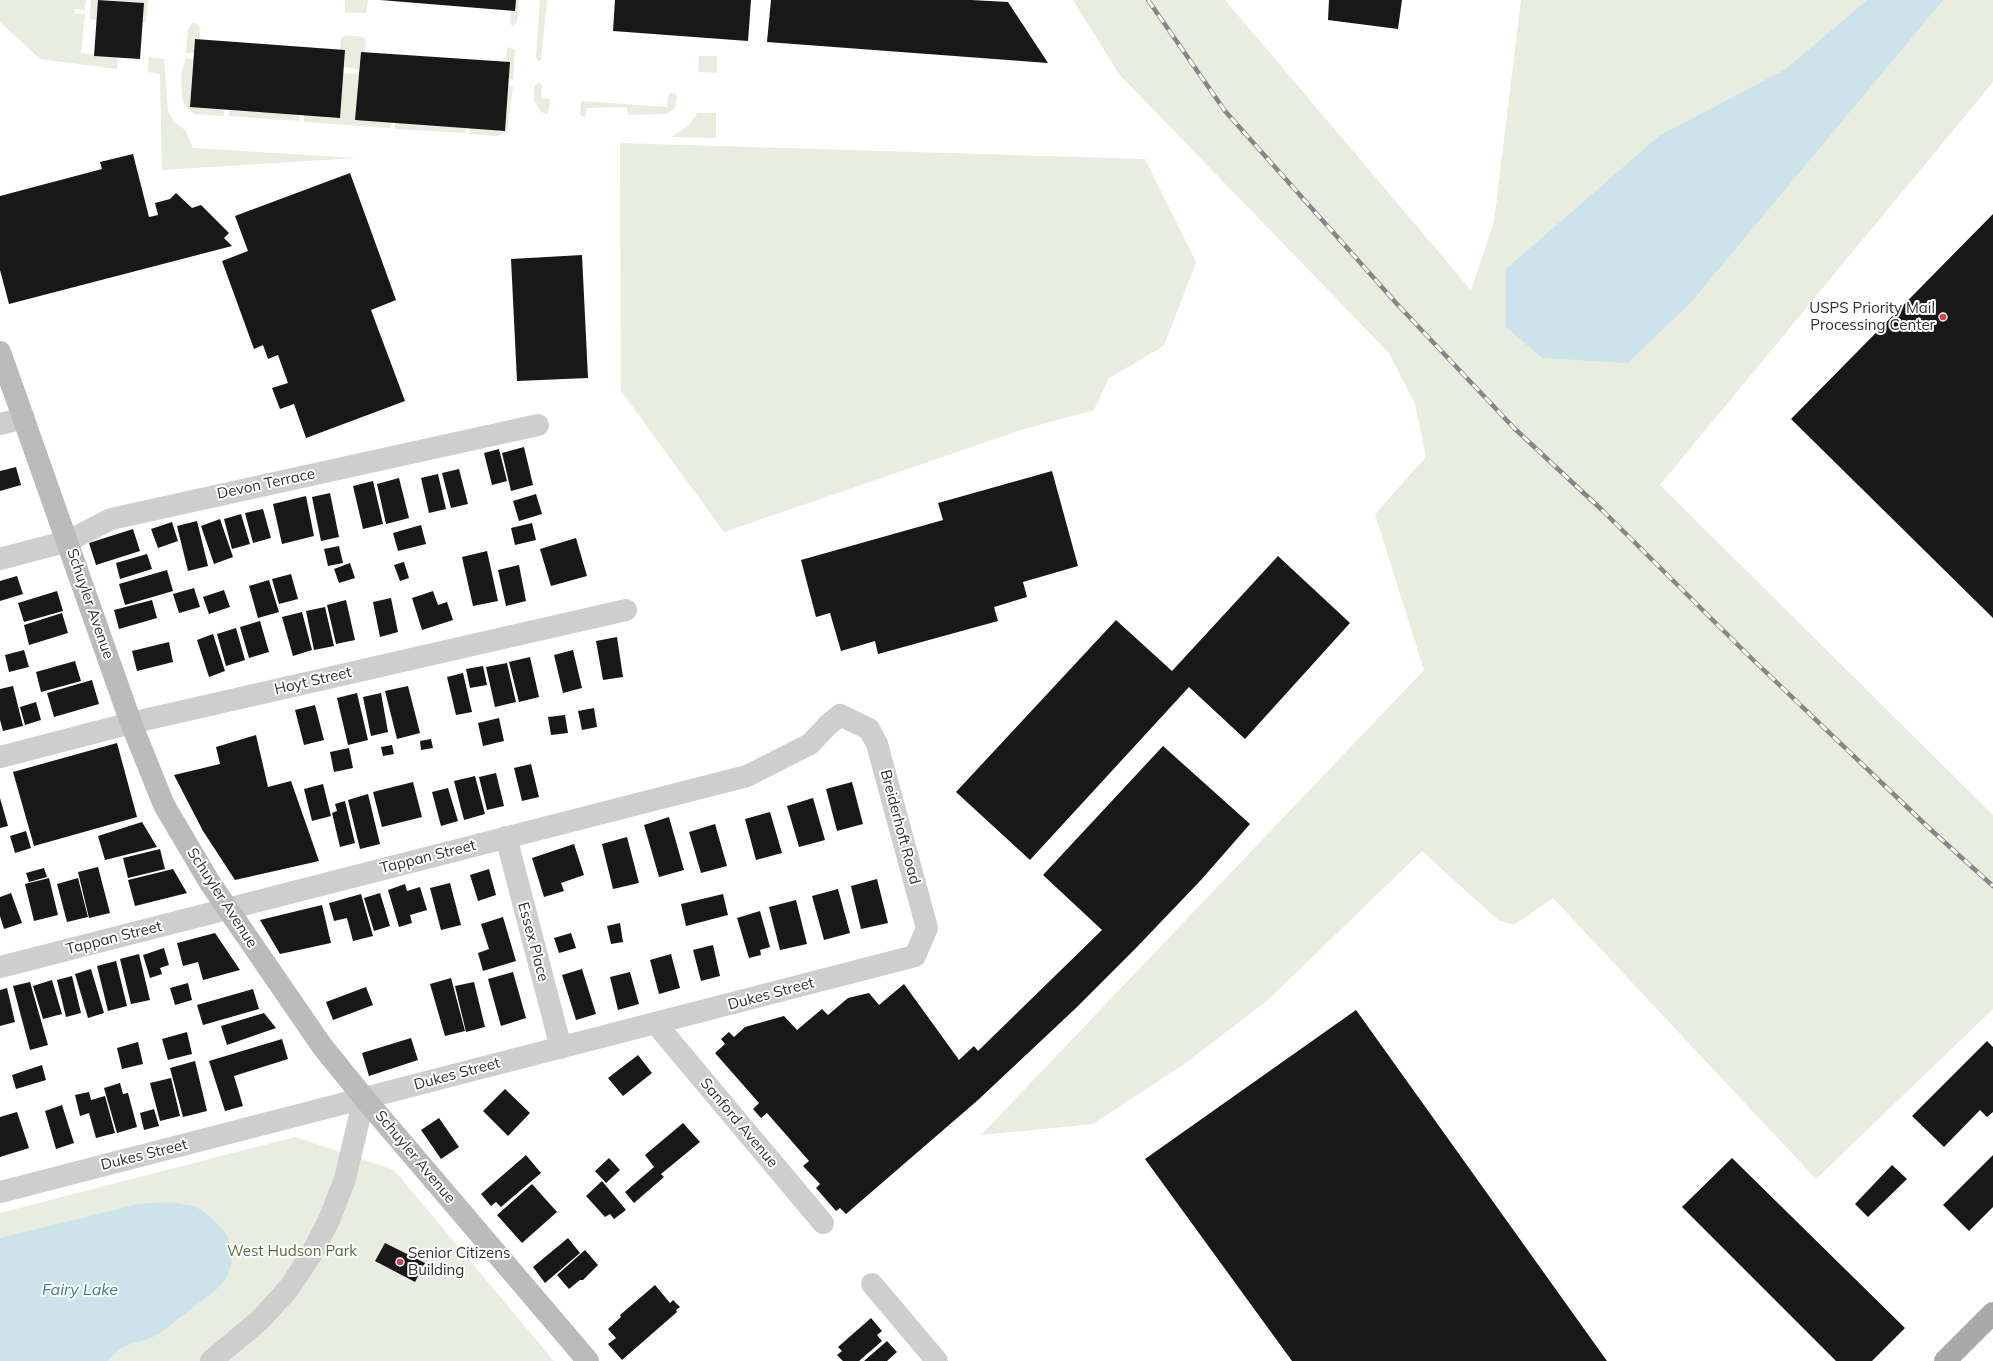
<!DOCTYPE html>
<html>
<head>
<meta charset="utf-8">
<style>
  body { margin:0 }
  canvas { display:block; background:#fff }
</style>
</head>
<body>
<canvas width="1993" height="1361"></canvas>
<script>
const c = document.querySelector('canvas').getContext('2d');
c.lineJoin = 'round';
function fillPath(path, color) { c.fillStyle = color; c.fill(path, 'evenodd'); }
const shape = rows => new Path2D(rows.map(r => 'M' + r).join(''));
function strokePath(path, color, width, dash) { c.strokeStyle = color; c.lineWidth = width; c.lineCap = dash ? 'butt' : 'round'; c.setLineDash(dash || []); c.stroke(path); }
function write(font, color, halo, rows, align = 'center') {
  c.font = font + ' Mulish,sans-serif'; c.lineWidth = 4; c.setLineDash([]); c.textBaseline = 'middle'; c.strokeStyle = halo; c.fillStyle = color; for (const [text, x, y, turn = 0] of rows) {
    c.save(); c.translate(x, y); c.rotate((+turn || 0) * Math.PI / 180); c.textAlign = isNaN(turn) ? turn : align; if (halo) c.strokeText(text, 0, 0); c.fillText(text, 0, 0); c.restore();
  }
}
fillPath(shape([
  [0,0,86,0,85,10,75,9,74,11,75,14,85,14,81,53,118,58,117,69,40,59,0,22],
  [91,0,98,0,97,20,90,19],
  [106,0,148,0,146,22,143,22,144,3],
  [345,0,368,0,366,13,345,13],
  [516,0,519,0,517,23,512,26,510,22,511,11],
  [540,0,547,0,541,60,538,61,536,57],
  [1073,0,1225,0,1471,290,1494,222,1521,0,1993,0,1993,82,1660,485,1993,815,1993,1009,1816,1179,1553,898,1514,925,1498,920,1422,851,1269,999,1187,1062,1093,1124,981,1135,1424,670,1375,514,1426,457,1415,404,1389,353,1119,74],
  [192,23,196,23,200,28,199,39,195,39,194,53,186,53,188,30],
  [345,35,363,37,366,40,365,52,361,52,359,69,343,67,345,50,340,50,341,38],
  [509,47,515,50,513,80,509,79,510,63,506,62,507,49],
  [699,56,717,56,717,73,698,72],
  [149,57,164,59,168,112,174,122,185,130,193,148,356,158,162,170,160,74,148,72],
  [186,58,193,59,190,106,224,109,224,116,194,114,184,104,182,98,181,75],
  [343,73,359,74,356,119,391,122,390,128,304,122,304,115],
  [539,82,542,85,541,98,550,99,548,114,541,112,534,101,534,86],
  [509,85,513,86,507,132,497,136,470,134,470,128,505,130],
  [671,92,675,93,677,96,675,108,666,114,628,115,627,107,587,108,585,117,581,116,580,114,581,101,667,107,668,96],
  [229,110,299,115,299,121,229,116],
  [698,113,716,113,716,138,671,137,688,126],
  [395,122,466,128,465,133,395,129],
  [620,143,1145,159,1196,262,1164,346,1109,378,1094,410,1021,430,724,532,621,391],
  [295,1137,394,1170,554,1361,0,1361,0,1213]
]), '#e8eddf');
fillPath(shape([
  [1867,0,1943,0,1692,301,1628,363,1542,358,1506,327,1506,269,1659,136,1786,69],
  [170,1202,194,1206,203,1211,213,1219,227,1235,232,1255,231,1265,227,1277,218,1288,159,1334,146,1340,132,1343,119,1350,107,1361,0,1361,0,1238,139,1204]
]), '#cce3ec');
fillPath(shape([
  [98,0,144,3,140,59,94,56],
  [380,0,516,0,515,11],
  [615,0,751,0,748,41,613,31],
  [771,0,971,0,1008,2,1048,63,767,42],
  [1329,0,1402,0,1398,29,1328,20],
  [195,39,345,50,340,118,190,107],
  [361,52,510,62,505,131,355,120],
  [133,154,149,217,158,215,155,203,170,199,176,193,192,208,201,205,229,233,224,238,232,246,9,304,0,270,0,196,102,169,100,162],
  [350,173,396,300,371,310,405,401,306,438,294,404,280,409,272,388,288,383,278,355,268,359,263,345,254,349,222,261,248,251,235,216],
  [1993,214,1993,618,1791,419],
  [582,255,588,378,517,381,511,259],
  [524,447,533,485,511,491,502,453],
  [499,449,507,481,492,485,484,453],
  [16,467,21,485,0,491,0,471],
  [459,469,468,504,451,508,442,473],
  [1052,471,1078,566,1023,582,1027,597,994,607,998,621,878,654,875,641,841,651,830,613,816,617,801,560,943,520,938,503],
  [438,474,446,509,429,513,421,478],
  [399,478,409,518,386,524,377,484],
  [373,481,383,524,363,529,353,486],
  [330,493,339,537,321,541,312,497],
  [536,494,542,514,519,521,513,501],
  [306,496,314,536,282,544,273,504],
  [263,509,271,538,253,543,245,513],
  [241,514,250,544,232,549,224,519],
  [220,519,233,557,214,564,201,526],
  [197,521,208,566,188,571,177,526],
  [172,522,178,541,158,548,151,529],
  [532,523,536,540,515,545,511,528],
  [421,525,426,544,398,551,393,533],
  [133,529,140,551,96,565,89,543],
  [576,538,587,576,551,586,540,549],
  [339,546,343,563,328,566,324,549],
  [487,551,498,601,473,606,462,557],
  [147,554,152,569,120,579,116,563],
  [1278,556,1350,623,1245,739,1189,687,1030,860,956,792,1116,620,1172,671],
  [404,562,409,578,400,581,394,565],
  [350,563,355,578,339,583,334,569],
  [519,565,526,601,506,606,498,570],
  [167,570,173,591,125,605,119,584],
  [291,574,298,599,279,604,272,579],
  [17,576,23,594,0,601,0,581],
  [269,580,279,612,258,618,249,586],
  [194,588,200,607,179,613,173,594],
  [224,590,230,607,209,614,203,597],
  [57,591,63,611,24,622,18,603],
  [433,591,438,605,447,602,453,620,422,630,412,598],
  [391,598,398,632,380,637,373,602],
  [152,600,157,618,119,629,114,610],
  [346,600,355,640,336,644,327,605],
  [325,607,334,646,314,650,306,611],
  [302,612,312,650,293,656,282,617],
  [62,613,68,633,29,645,24,625],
  [260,621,269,652,249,658,240,627],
  [236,628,245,660,226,666,217,634],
  [213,634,225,671,209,677,197,640],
  [617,637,623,677,603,680,596,641],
  [169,642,173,662,137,671,132,651],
  [24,650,29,667,9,672,5,655],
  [573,650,582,688,563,693,554,655],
  [530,657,539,697,519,702,509,662],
  [75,661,81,681,41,692,36,672],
  [507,663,516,702,495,707,486,667],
  [483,666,487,685,470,688,466,669],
  [463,673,472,712,456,715,447,677],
  [92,680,99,704,54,717,47,693],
  [13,686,23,726,3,731,0,720,0,689],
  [408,686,420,733,397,739,385,691],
  [357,693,368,740,348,745,337,698],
  [381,693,388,732,371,736,363,697],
  [36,702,41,720,25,725,20,707],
  [315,705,324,740,304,745,295,710],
  [594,708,597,727,582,730,578,711],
  [565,715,568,733,551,735,548,717],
  [499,718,504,741,483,746,478,723],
  [256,735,268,787,291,781,319,861,235,880,203,831,174,775,220,764,216,747],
  [431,739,433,748,421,750,420,741],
  [117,743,137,817,34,846,13,772],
  [392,745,394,754,383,756,381,747],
  [1163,746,1250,824,1201,880,1136,948,1076,1008,978,1100,846,1214,840,1208,836,1211,816,1188,820,1184,803,1166,809,1161,767,1113,761,1118,753,1109,759,1103,715,1053,725,1044,721,1039,729,1032,734,1037,745,1027,784,1016,797,1030,822,1009,828,1015,848,998,869,993,879,1005,904,984,959,1060,974,1046,978,1051,1102,930,1043,875],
  [349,748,353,768,334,772,330,752],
  [531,764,539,797,522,801,514,768],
  [496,773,504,806,487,810,479,777],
  [475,776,485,814,464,820,454,781],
  [413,782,422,817,382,827,373,792],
  [852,782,863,824,837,831,826,789],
  [323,784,331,816,312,821,304,789],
  [448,788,458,821,441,826,432,792],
  [368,794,380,844,360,849,348,800],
  [0,798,8,826,0,828],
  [813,798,825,840,799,847,787,806],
  [345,801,355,843,340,847,332,813,337,811,335,804],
  [770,812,782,853,756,860,745,819],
  [669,817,684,870,659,877,644,825],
  [142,822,157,847,105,860,98,836],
  [715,824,727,866,701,873,689,832],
  [26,831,31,848,15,853,10,836],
  [627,837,639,883,613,889,602,844],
  [574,844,584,875,561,883,564,891,544,897,532,858],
  [160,849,165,869,128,878,123,858],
  [98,867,110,913,89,918,78,872],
  [44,868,47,877,29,882,26,873],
  [173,869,187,893,135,906,128,880],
  [489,869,496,895,478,901,470,875],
  [49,878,58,915,34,921,25,884],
  [78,878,88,917,67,922,57,884],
  [877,879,888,923,861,929,851,886],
  [450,883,461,925,441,930,430,888],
  [405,884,407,891,420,887,427,910,410,915,412,923,399,927,388,890],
  [838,889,850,933,824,940,812,896],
  [11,893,22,923,4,929,0,916,0,897],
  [380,893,390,926,374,931,364,898],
  [361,894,373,936,353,941,347,918,334,921,329,903],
  [723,894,728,915,686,926,681,904],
  [796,900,807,944,780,950,769,907],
  [322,905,331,943,280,954,260,920],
  [760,911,770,947,760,950,761,955,749,958,737,918],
  [503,917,516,961,483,971,478,953,489,949,481,924],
  [620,923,623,942,611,944,607,926],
  [215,933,240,970,203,980,198,962,183,966,177,943],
  [571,933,576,948,559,953,554,938],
  [713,945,720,976,701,981,693,950],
  [164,948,169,965,160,968,162,974,150,978,143,955],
  [139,954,150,1000,131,1004,120,959],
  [671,954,680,988,659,994,650,960],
  [116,961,127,1006,108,1011,97,966],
  [91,969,104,1013,88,1018,75,974],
  [582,969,596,1014,576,1020,562,975],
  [513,972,526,1018,501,1026,488,979],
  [630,972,639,1004,618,1010,610,977],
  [72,976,81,1013,66,1017,57,980],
  [451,978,465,1031,445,1036,430,984],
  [52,980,62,1014,43,1019,33,986],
  [30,982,48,1045,30,1050,13,986],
  [474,982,485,1027,466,1032,455,986],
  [188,983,192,1000,175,1005,170,988],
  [366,987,373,1005,333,1020,326,1002],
  [7,988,15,1022,0,1026,0,990],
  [253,989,259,1009,203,1025,197,1005],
  [1356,1010,1607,1361,1292,1361,1145,1159],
  [264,1013,276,1028,227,1045,221,1026],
  [187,1032,192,1054,168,1060,162,1039],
  [411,1038,418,1060,369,1076,362,1053],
  [282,1039,288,1059,234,1076,243,1106,225,1111,209,1061],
  [1987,1041,1993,1047,1993,1112,1987,1117,1980,1110,1944,1147,1912,1116],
  [138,1042,143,1064,122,1069,117,1048],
  [638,1055,652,1073,623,1096,608,1078],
  [195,1061,207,1111,183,1117,170,1068],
  [42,1065,46,1080,16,1089,12,1075],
  [171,1078,180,1116,160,1121,150,1083],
  [120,1083,123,1094,128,1093,137,1127,117,1133,104,1088],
  [505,1089,530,1113,508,1136,483,1111],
  [89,1092,91,1100,105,1096,115,1133,96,1138,89,1113,80,1116,75,1095],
  [62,1105,74,1143,56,1149,45,1111],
  [154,1109,159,1126,144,1130,140,1113],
  [17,1112,29,1148,0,1157,0,1117],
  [439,1118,459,1147,441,1159,421,1130],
  [683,1123,700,1142,661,1174,664,1177,634,1203,625,1192,654,1167,645,1155],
  [526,1155,541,1173,501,1207,496,1202,491,1206,481,1194],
  [1993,1155,1993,1207,1969,1231,1943,1205],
  [609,1158,620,1170,606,1183,595,1171],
  [1732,1158,1905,1328,1872,1361,1836,1361,1682,1207],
  [1892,1165,1907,1179,1868,1217,1855,1204],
  [602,1181,626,1210,614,1219,610,1214,605,1217,586,1196],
  [532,1184,557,1212,522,1243,497,1215],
  [568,1238,580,1253,545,1283,533,1267],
  [385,1243,425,1263,415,1282,375,1261],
  [585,1250,598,1265,583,1280,580,1280,569,1289,557,1275],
  [655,1285,670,1303,673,1300,680,1307,676,1310,677,1312,622,1360,608,1344,616,1338,608,1329,621,1317,620,1315],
  [871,1318,882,1331,877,1335,882,1341,859,1361,843,1361,837,1355,842,1351,838,1347],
  [887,1341,897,1352,887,1361,864,1361]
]), '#181818');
strokePath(shape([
  [0,424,24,418],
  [0,559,68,541,111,519,538,425],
  [0,757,131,723,626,610],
  [506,837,561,1048],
  [0,967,747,776,810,744,828,725,840,715,869,729,877,744,927,928,915,956,0,1192],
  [656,1024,823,1223],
  [872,1284,937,1361],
  [211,1361,260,1320,289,1288,311,1255,329,1220,345,1179,364,1098]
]), '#cecece', 22);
strokePath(shape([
  [0,352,131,723,164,805,210,883,322,1046,364,1098,588,1361]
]), '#bbb', 22);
strokePath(shape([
  [1945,1361,1993,1313]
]), '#a9a9a9', 22);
const rail = shape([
  [1148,0,1225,111,1397,304,1514,428,1603,511,1747,654,1930,829,1993,886]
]);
strokePath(rail, '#868686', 4.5);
strokePath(rail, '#fff', 3, [9]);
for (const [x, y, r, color] of [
  [1943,317,4,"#e13a57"],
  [400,1262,4,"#e13a57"]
]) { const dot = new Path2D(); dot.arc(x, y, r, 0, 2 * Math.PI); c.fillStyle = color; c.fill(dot); strokePath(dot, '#fff', 1.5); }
write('15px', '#313131', '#fff', [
  ["USPS Priority Mail",1935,308],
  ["Processing Center",1935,325],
  ["Senior Citizens",408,1253,"left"],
  ["Building",408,1270,"left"]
], 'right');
write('15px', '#313131', '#fff', [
  ["Devon Terrace",266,484,-12],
  ["Schuyler Avenue",90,604,71],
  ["Hoyt Street",313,681,-13],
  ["Breiderhoft Road",900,827,75],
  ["Tappan Street",428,857,-14],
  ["Schuyler Avenue",222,898,57],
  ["Tappan Street",114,938,-14],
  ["Essex Place",533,942,75],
  ["Dukes Street",771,994,-15],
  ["Dukes Street",457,1074,-15],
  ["Sanford Avenue",739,1123,50],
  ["Dukes Street",144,1155,-14],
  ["Schuyler Avenue",415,1157,50]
]);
write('15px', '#586c3f', '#fff', [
  ["West Hudson Park",292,1251]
]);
write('italic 16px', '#407a91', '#fff', [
  ["Fairy Lake",80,1290]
]);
</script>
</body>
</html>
